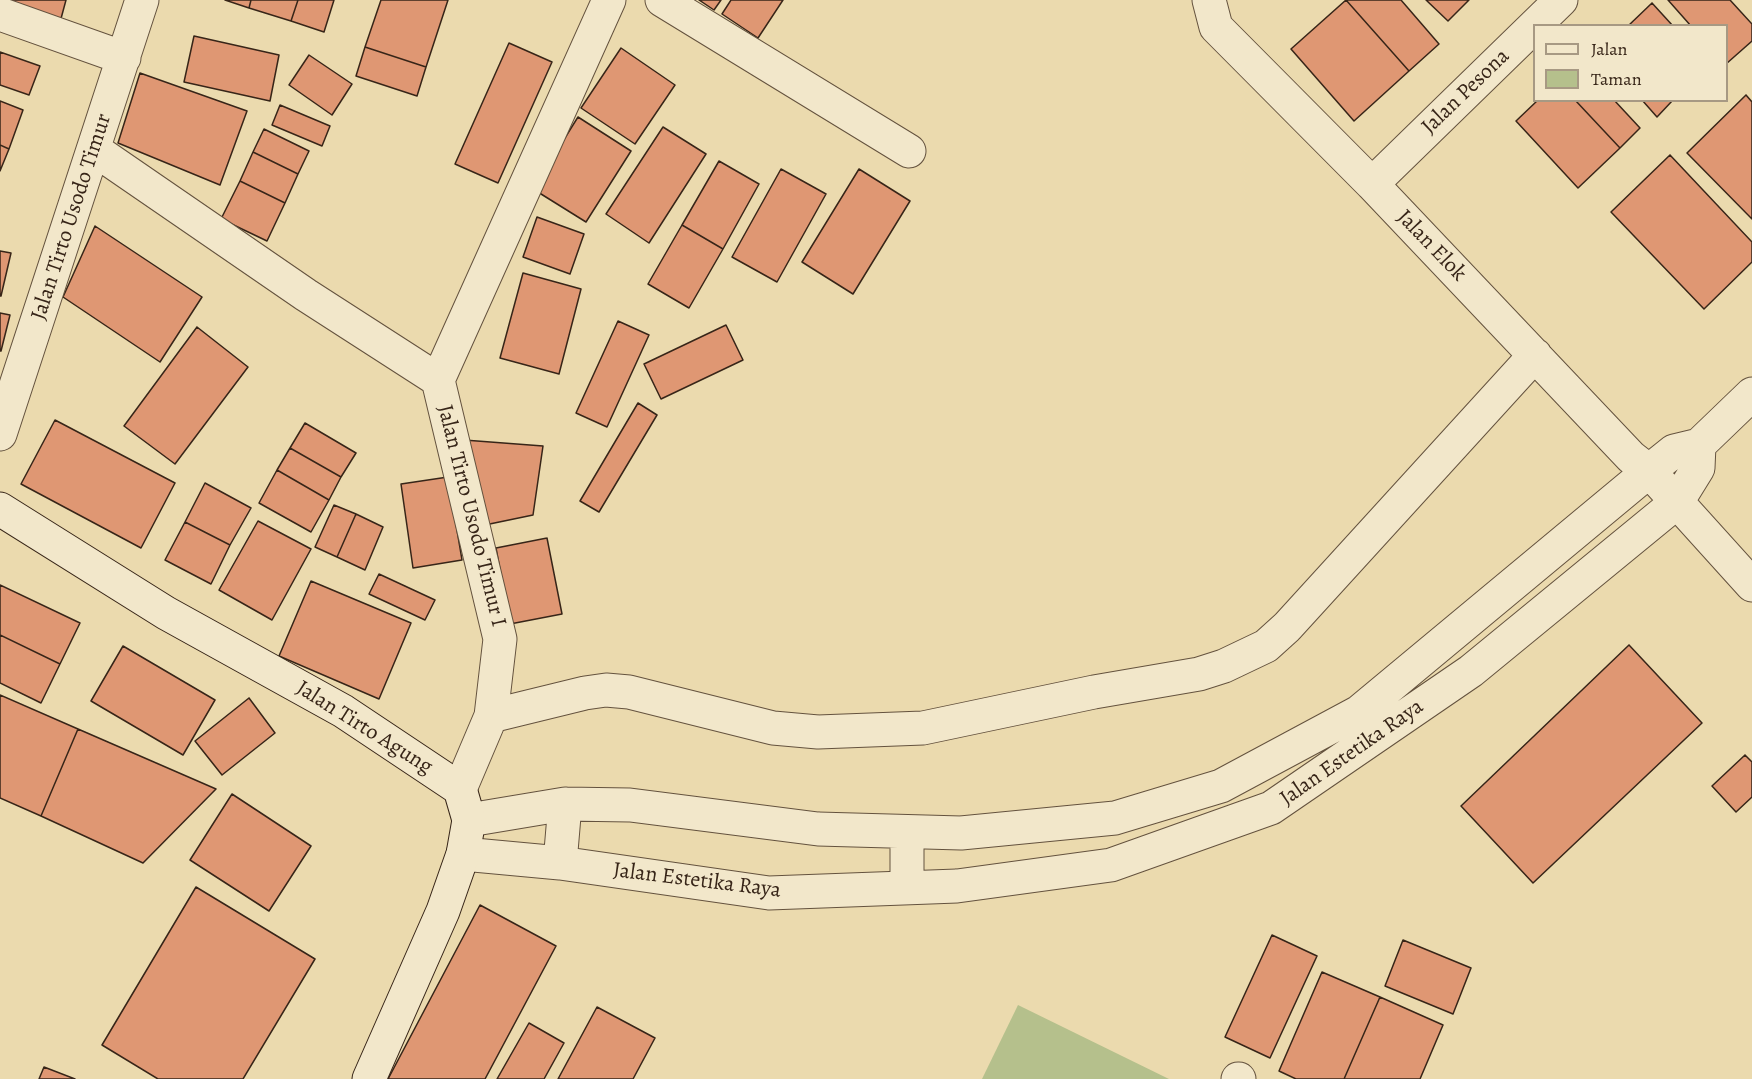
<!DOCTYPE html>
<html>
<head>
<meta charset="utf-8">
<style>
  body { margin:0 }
  #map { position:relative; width:1752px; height:1079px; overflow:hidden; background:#ebdaae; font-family:Alegreya,serif }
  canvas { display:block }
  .legend { position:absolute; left:1533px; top:24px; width:195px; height:78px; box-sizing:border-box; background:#f2e7ca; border:2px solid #a79983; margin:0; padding:8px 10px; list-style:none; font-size:18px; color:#372518 }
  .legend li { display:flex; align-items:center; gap:12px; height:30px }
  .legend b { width:30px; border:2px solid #a79983 }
</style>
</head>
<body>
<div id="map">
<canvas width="1752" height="1079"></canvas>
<ul class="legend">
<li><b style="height:8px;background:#f2e7ca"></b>Jalan</li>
<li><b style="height:16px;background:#b5c08c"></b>Taman</li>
</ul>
</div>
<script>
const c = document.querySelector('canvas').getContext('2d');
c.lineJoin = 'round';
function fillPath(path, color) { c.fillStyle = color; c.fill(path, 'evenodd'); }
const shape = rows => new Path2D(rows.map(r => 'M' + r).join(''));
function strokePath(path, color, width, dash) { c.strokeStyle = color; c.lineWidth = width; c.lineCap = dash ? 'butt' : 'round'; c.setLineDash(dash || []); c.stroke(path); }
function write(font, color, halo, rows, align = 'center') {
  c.font = font + ' Alegreya,serif'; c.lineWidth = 4.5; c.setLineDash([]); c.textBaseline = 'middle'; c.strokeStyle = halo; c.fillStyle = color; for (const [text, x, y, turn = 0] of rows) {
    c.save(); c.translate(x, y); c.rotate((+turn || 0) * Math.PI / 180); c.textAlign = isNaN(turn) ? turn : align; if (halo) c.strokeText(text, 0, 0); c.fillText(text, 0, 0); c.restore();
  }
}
fillPath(shape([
  [1018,1005,1169,1079,982,1079]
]), '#b5c08c');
const building = shape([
  [12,0,66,0,59,26,9,11,12,0],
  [225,0,251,0,249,8,225,0],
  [251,0,298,0,291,21,249,8,251,0],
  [298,0,334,0,324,32,291,21,298,0],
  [381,0,448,0,426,67,365,47,381,0],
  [699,0,721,0,714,10,699,0],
  [731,0,783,0,758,38,722,14,731,0],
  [1346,0,1401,0,1439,44,1409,71,1346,0],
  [1346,0,1409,71,1354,121,1291,49,1346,0],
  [1426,0,1469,0,1448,21,1426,0],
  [1668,0,1730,0,1752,24,1752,41,1726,64,1726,26,1691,26,1668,0],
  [1652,3,1673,26,1628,26,1652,3],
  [194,36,279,55,270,101,184,82,194,36],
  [509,43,552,62,498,183,455,164,509,43],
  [365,47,426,67,417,96,356,76,365,47],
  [621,48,675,85,635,144,581,108,621,48],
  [0,52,40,66,29,95,0,85,0,52],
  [309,55,352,84,332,115,289,85,309,55],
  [140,73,247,111,220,185,118,143,140,73],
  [1746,95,1752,102,1752,219,1687,153,1746,95],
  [1538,100,1575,100,1620,148,1578,188,1516,121,1538,100],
  [1575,100,1614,100,1640,128,1620,148,1575,100],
  [1642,100,1673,100,1657,117,1642,100],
  [0,101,23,110,9,149,0,145,0,101],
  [280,105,330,126,322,146,272,125,280,105],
  [578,117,631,151,586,222,533,189,578,117],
  [663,127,706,154,649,243,606,214,663,127],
  [264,129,309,151,298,174,253,152,264,129],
  [0,145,9,149,0,171,0,145],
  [253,152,298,174,285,203,240,181,253,152],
  [1670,155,1752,242,1752,262,1704,309,1611,212,1670,155],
  [719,161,759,184,723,249,682,225,719,161],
  [781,169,826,194,777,282,732,257,781,169],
  [859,169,910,201,853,294,802,262,859,169],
  [240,181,285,203,267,241,221,219,240,181],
  [537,217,584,234,570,274,523,257,537,217],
  [682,225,723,249,689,308,648,284,682,225],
  [95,226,202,297,160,362,63,297,95,226],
  [0,251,11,253,1,296,0,296,0,251],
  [523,273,581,289,559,374,500,358,523,273],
  [0,313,10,315,1,351,0,351,0,313],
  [618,321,649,335,607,427,576,413,618,321],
  [726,325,743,360,661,399,644,364,726,325],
  [197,327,248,367,175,464,124,426,197,327],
  [638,403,657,415,599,512,580,501,638,403],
  [55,420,175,483,141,548,21,484,55,420],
  [305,423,356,453,341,477,290,448,305,423],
  [464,440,543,446,533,515,480,526,464,440],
  [290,448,341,477,329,500,277,470,290,448],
  [277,470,329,500,311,532,259,503,277,470],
  [448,477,462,560,413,568,401,484,448,477],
  [205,483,251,508,230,545,185,522,205,483],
  [334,505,356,514,337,557,315,547,334,505],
  [356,514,383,527,365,570,337,557,356,514],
  [258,521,311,549,272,620,219,590,258,521],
  [185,522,230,545,211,584,165,560,185,522],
  [547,538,562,614,510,624,496,548,547,538],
  [379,574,435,600,425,620,369,594,379,574],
  [311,581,411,623,379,699,279,656,311,581],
  [0,585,80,623,60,664,0,635,0,585],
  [0,635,60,664,41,703,0,683,0,635],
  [1629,645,1702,723,1533,883,1461,806,1629,645],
  [123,646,215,700,183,755,91,701,123,646],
  [0,695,78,729,41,816,0,798,0,695],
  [249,698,275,733,222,775,195,741,249,698],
  [78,729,216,789,143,863,41,816,78,729],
  [1745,755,1752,762,1752,797,1736,812,1712,786,1745,755],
  [232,794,311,846,269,911,190,860,232,794],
  [196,887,315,959,243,1079,158,1079,102,1045,196,887],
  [480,905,556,946,485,1079,388,1079,480,905],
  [1272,935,1317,956,1270,1058,1225,1037,1272,935],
  [1403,940,1471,968,1453,1014,1385,986,1403,940],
  [1322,972,1380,997,1344,1079,1296,1079,1279,1071,1322,972],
  [1380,997,1443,1025,1420,1079,1344,1079,1380,997],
  [597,1007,655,1038,633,1079,558,1079,597,1007],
  [529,1023,564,1043,544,1079,497,1079,529,1023],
  [44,1067,75,1079,39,1079,44,1067]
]);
fillPath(building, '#df9773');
strokePath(building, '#372518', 1.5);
const minor = shape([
  [662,0,909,151],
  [1209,0,1216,27,1372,184,1631,457,1649,471,1752,585],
  [0,14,124,58],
  [95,150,306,295,438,380],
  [1372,184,1561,0],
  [0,434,142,0],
  [491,716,585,693,606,690,629,692,773,728,818,732,923,728,1094,692,1199,674,1224,666,1266,646,1287,627,1535,355],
  [460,789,491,716,500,639,438,380,609,0],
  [469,820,565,804,630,805,818,829,961,833,1115,818,1221,786,1359,712,1649,471,1674,451,1699,445,1752,394],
  [463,854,560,863,769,893,957,886,1111,865,1271,808,1471,671,1677,502,1698,468,1699,445],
  [560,863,565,804],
  [907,887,907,832],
  [1238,1079,1239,1079]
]);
const secondary = shape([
  [0,509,166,613,343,711,460,789,469,820,463,854,443,911,369,1079]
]);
strokePath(minor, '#64523e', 35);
strokePath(secondary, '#372518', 35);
strokePath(minor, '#f2e7ca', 33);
strokePath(secondary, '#f2e7ca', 33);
write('22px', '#372518', '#f2e7ca', [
  ["Jalan Pesona",1466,92,-44],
  ["Jalan Tirto Usodo Timur",72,217,-72],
  ["Jalan Elok",1431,246,46],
  ["Jalan Tirto Usodo Timur I",471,516,76],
  ["Jalan Tirto Agung",364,728,32],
  ["Jalan Estetika Raya",1352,753,-35],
  ["Jalan Estetika Raya",697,881,7]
]);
</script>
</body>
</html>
